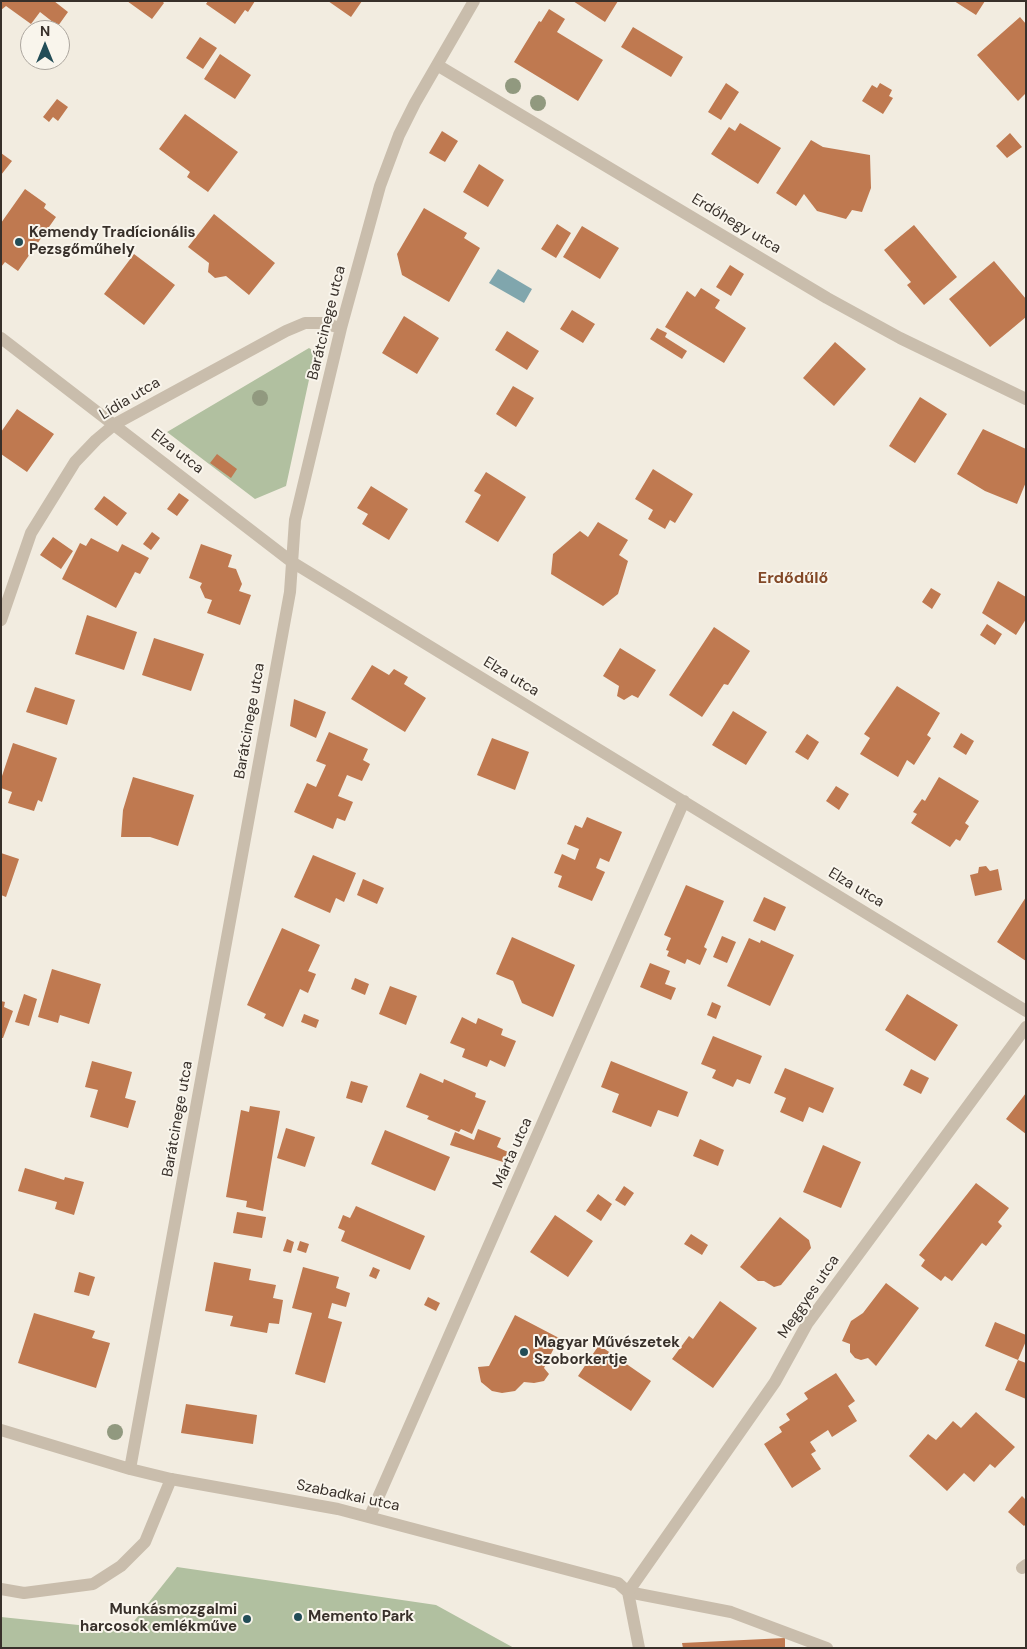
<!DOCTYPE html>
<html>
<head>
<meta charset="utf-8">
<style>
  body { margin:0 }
  #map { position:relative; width:1027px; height:1649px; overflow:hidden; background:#f2ece0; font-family:"DM Sans",sans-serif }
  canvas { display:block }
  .frame { position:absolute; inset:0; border:2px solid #38302a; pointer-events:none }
  .north { position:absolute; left:20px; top:20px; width:50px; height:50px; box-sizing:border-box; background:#f9f5ec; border:1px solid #aca69e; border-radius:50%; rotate:0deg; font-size:14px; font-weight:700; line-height:20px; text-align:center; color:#38302a }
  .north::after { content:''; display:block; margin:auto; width:18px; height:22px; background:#224d57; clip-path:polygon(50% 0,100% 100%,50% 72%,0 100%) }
</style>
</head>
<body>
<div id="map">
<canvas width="1027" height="1649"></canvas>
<div class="frame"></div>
<div class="north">N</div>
</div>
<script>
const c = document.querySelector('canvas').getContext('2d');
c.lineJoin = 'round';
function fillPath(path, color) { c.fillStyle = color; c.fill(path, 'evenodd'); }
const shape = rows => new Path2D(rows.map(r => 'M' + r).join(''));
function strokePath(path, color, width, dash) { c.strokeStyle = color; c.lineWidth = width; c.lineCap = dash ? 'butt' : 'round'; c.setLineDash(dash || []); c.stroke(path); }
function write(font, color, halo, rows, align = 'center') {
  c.font = font + ' "DM Sans",sans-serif'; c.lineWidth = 4; c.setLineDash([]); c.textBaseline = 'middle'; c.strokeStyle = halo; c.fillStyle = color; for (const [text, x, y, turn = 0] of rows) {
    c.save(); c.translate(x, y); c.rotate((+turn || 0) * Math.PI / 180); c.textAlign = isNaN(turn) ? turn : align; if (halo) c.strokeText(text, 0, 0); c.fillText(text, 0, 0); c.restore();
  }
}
fillPath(shape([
  [309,348,315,352,286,486,255,499,167,432],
  [177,1567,436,1605,514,1648,1,1648,1,1617,127,1630]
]), '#b1c0a0');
fillPath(shape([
  [498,269,532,289,524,303,489,283]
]), '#80a6ad');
fillPath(shape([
  [1,1,54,1,68,12,58,26,40,12,31,24,6,6,1,10],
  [127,1,162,1,164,3,152,19],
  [208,1,255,1,248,12,245,10,235,24,206,4],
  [328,1,362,1,351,17],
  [573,1,618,1,605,22],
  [954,1,985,1,976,15],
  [549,9,565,19,557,32,603,60,578,101,514,62,539,21,541,22],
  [1020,17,1026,24,1026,93,1018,101,977,55],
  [633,27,683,57,671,77,621,47],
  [200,37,217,48,203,69,186,58],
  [220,54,251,75,235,99,204,79],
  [726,83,739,92,721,120,708,112],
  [880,83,892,90,889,96,893,98,883,114,862,101,872,85,877,88],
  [57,99,68,107,58,121,53,117,49,122,43,117],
  [185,114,238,152,208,192,187,177,190,172,159,149],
  [740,123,781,148,758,184,711,154,729,127,735,131],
  [442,131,458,141,445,162,429,153],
  [1010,133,1022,147,1007,158,996,146],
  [811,140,823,147,870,155,871,188,862,212,852,210,846,219,817,211,804,194,796,206,776,193],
  [1,153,12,161,1,175],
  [479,164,504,180,488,207,463,192],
  [25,189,46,204,44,208,56,217,18,271,5,262,1,267,1,223],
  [424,208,467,233,464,238,480,248,449,302,402,275,397,254],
  [214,214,275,263,249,295,226,276,215,278,208,272,209,263,188,247],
  [557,224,571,233,556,258,541,249],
  [914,225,957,277,924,305,907,285,911,282,884,250],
  [582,226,619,248,600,279,563,257],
  [134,254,175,285,144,325,104,294],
  [994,261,1026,299,1026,317,990,347,949,299],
  [730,265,744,274,731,296,716,287],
  [701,288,720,300,715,308,746,328,724,363,665,327,687,291,695,297],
  [572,310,595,324,583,343,560,329],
  [404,316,439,338,417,374,382,353],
  [657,328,667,333,665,337,687,351,682,359,650,339],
  [507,331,539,351,527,370,495,350],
  [835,342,866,369,834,406,803,378],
  [513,386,534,398,516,427,496,414],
  [920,397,947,414,915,463,889,446],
  [17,409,54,434,27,472,1,454,1,432],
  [983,429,1026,449,1026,482,1017,504,985,491,957,474],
  [217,454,237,469,231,478,210,463],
  [653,469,693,494,675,523,670,520,665,529,648,519,653,510,635,499],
  [486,472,526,497,498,542,465,522,481,495,474,491],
  [371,486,408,509,389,540,362,524,368,514,357,508],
  [179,493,189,500,177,516,167,509],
  [104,496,127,513,117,526,94,509],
  [598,522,628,540,619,555,628,561,618,594,603,606,551,574,553,554,580,531,588,537],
  [152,532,160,538,151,550,143,544],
  [53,537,73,551,61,569,40,555],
  [91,538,118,552,122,544,149,558,140,574,135,572,116,608,62,579,80,543,86,546],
  [201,544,232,555,228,567,236,569,242,584,239,591,251,595,240,625,207,613,212,600,205,598,200,587,202,583,189,578],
  [998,581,1026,597,1026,619,1016,635,982,613],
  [931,588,941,594,932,609,922,602],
  [87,615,137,632,124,670,75,654],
  [987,624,1002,634,995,645,980,635],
  [714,627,750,651,728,685,724,684,702,717,669,695],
  [154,638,204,654,191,691,142,675],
  [620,648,656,670,638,698,632,695,624,700,617,696,619,686,603,676],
  [372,665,389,675,394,669,408,677,404,684,426,698,405,732,351,699],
  [897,686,940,713,927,735,931,738,914,765,907,760,898,777,860,754,870,738,864,734],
  [35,687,75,700,67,725,26,712],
  [294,699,326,712,316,738,290,726],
  [733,711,767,732,746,765,712,745],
  [329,732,368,749,363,760,370,764,362,781,347,775,338,796,353,802,345,821,337,818,333,829,294,812,307,783,316,787,326,765,316,761],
  [961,733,974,741,966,755,953,747],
  [807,734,819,742,808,760,795,752],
  [492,738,529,752,515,790,477,775],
  [13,743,57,758,42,802,38,800,34,811,8,803,12,792,1,788,1,779],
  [133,777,194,795,178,846,150,837,121,837,123,810],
  [939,777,979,801,965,823,969,826,960,841,956,839,950,847,911,823,917,814,913,812,922,799,925,801],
  [836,786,849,794,839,810,826,801],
  [587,817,622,832,609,862,600,858,596,868,605,872,592,901,558,887,562,876,554,873,562,854,575,860,579,849,567,844,575,825,582,828],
  [1,853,19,859,6,897,1,895],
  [313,855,356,873,344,902,336,898,330,913,294,897],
  [986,866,990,871,998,869,1002,890,975,896,970,875,978,873,979,867],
  [363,879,384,888,377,904,357,895],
  [686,885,724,901,704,947,707,949,700,965,687,959,685,964,667,956,669,951,666,950,671,938,664,935],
  [764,897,786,907,775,931,753,921],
  [1026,897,1026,961,997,942],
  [282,928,320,945,308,971,316,974,308,993,300,989,283,1027,264,1018,266,1014,247,1005],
  [722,936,736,942,727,963,713,957],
  [512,937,575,965,553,1017,522,1003,513,981,496,974],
  [749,938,760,943,761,940,794,955,770,1006,727,986],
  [650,963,670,971,665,984,676,988,671,1000,640,987],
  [52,969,101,984,89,1024,60,1015,58,1023,38,1017],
  [355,978,369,984,365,995,351,989],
  [390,986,417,996,406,1025,379,1014],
  [24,994,37,999,29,1026,15,1022],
  [907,994,958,1025,935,1061,885,1030],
  [1,1001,5,1002,4,1007,13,1011,3,1038,1,1038],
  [712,1002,721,1006,716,1019,707,1015],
  [304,1014,319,1020,316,1028,301,1022],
  [462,1017,476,1024,478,1018,503,1029,501,1035,516,1041,505,1067,490,1060,487,1067,462,1057,465,1049,450,1043],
  [713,1036,762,1056,750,1084,737,1079,733,1087,712,1078,716,1070,701,1064],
  [92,1061,132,1072,125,1098,136,1101,128,1128,90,1117,98,1090,85,1087],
  [611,1061,688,1092,678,1117,658,1110,651,1127,612,1112,619,1094,601,1087],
  [785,1068,834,1088,823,1113,809,1107,803,1122,780,1112,786,1098,774,1093],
  [911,1069,929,1078,921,1094,903,1085],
  [420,1073,443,1083,444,1079,476,1093,475,1097,486,1101,472,1134,461,1129,459,1132,427,1119,429,1116,406,1107],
  [351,1081,368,1086,362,1103,346,1098],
  [1026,1093,1026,1134,1006,1119],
  [250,1106,280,1111,263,1211,246,1207,247,1201,226,1197,241,1110,249,1112],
  [286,1128,315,1137,305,1167,277,1158],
  [478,1129,501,1138,497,1147,508,1152,503,1162,450,1145,455,1132,474,1140],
  [385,1130,450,1157,435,1191,371,1164],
  [700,1139,724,1150,718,1166,693,1156],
  [823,1145,861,1162,841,1208,803,1192],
  [25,1168,64,1180,65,1177,84,1182,74,1215,55,1209,57,1202,18,1191],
  [976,1183,1009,1208,998,1222,1002,1226,986,1246,982,1243,952,1281,945,1276,941,1281,921,1266,925,1260,919,1255],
  [624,1186,634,1193,625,1206,615,1200],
  [598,1194,612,1204,601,1221,586,1211],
  [356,1206,425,1236,410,1270,341,1241,345,1231,338,1228,343,1215,350,1218],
  [237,1212,266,1217,262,1238,233,1233],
  [555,1215,593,1241,568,1277,530,1252],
  [780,1217,809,1240,811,1248,781,1285,774,1287,764,1281,758,1281,740,1267],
  [691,1234,708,1245,702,1255,684,1244],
  [287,1239,294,1242,291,1253,283,1251],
  [300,1241,309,1244,306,1253,297,1250],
  [214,1262,251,1269,249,1280,276,1285,273,1298,283,1300,279,1324,269,1323,267,1333,230,1326,233,1316,205,1311],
  [303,1267,339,1277,336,1288,350,1293,346,1307,332,1303,328,1318,342,1322,325,1383,295,1374,312,1313,292,1308],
  [373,1267,380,1270,376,1279,369,1276],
  [79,1272,95,1277,89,1296,74,1292],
  [886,1283,919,1308,876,1366,868,1358,861,1360,855,1358,850,1352,850,1344,842,1341,851,1321,863,1313],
  [428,1297,440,1303,436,1311,424,1305],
  [720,1301,757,1328,713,1388,672,1359,689,1336,693,1339],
  [34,1313,95,1331,92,1338,110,1343,96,1388,18,1363],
  [515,1315,559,1338,544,1368,549,1374,544,1381,534,1383,524,1382,515,1391,502,1393,492,1391,481,1382,478,1367,489,1366],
  [995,1322,1026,1335,1026,1341,1018,1360,985,1346],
  [599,1345,651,1381,631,1411,578,1376],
  [1018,1360,1026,1363,1026,1399,1005,1390],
  [836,1373,855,1401,848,1406,857,1421,832,1437,828,1430,810,1442,816,1451,811,1454,821,1469,792,1488,764,1444,782,1432,779,1427,790,1420,786,1414,808,1399,804,1393],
  [186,1404,257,1415,253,1444,181,1433],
  [976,1412,1015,1447,995,1468,990,1464,974,1482,964,1473,947,1491,909,1456,928,1434,936,1440,953,1421,961,1428],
  [1022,1496,1026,1500,1026,1524,1024,1526,1008,1512],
  [785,1638,785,1648,683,1648,682,1643]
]), '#bf7950');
strokePath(shape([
  [1,1589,24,1593,93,1584,121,1566,145,1542,171,1479],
  [628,1592,731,1612,827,1648]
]), '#c9bdac', 12);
strokePath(shape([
  [437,65,827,298,900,338,1026,399],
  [1,338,292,562,1026,1011],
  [1,620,31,533,75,462,96,440,115,424,286,331,305,323,322,323,341,328],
  [1,1430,130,1469,171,1479,338,1509,618,1583,628,1592,639,1648],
  [130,1469,290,592,295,520,341,328,380,186,399,135,415,103,474,1],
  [370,1516,684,801],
  [1022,1568,1026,1565],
  [628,1592,775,1382,807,1324,1026,1027]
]), '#c9bdac', 12);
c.fillStyle = '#91997f';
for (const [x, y] of [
  [513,86],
  [538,103],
  [260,398],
  [115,1432]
]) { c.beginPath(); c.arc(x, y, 8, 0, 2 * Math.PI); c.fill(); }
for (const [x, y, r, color] of [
  [19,242,5,"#224d57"],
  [524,1352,5,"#224d57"],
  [298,1617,5,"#224d57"],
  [247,1619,5,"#224d57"]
]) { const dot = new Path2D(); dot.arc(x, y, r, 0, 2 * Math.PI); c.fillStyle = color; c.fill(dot); strokePath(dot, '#f9f5ec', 2); }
write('15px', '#38302a', '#f9f5ec', [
  ["Erdőhegy utca",736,224,31],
  ["Barátcinege utca",327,323,-76],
  ["Lídia utca",130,399,-31],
  ["Elza utca",177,452,38],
  ["Elza utca",511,677,31],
  ["Barátcinege utca",250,721,-80],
  ["Elza utca",856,888,31],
  ["Barátcinege utca",178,1119,-80],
  ["Márta utca",513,1153,-66],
  ["Meggyes utca",809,1297,-56],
  ["Szabadkai utca",348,1496,12]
]);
write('bold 15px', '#38302a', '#f9f5ec', [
  ["Kemendy Tradícionális",29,233],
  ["Pezsgőműhely",29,250],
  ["Magyar Művészetek",534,1343],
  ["Szoborkertje",534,1360],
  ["Munkásmozgalmi",237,1610,"right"],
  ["harcosok emlékműve",237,1627,"right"],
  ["Memento Park",308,1617]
], 'left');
write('bold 16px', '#834928', '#f9f5ec', [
  ["Erdődűlő",793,579]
]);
</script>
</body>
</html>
